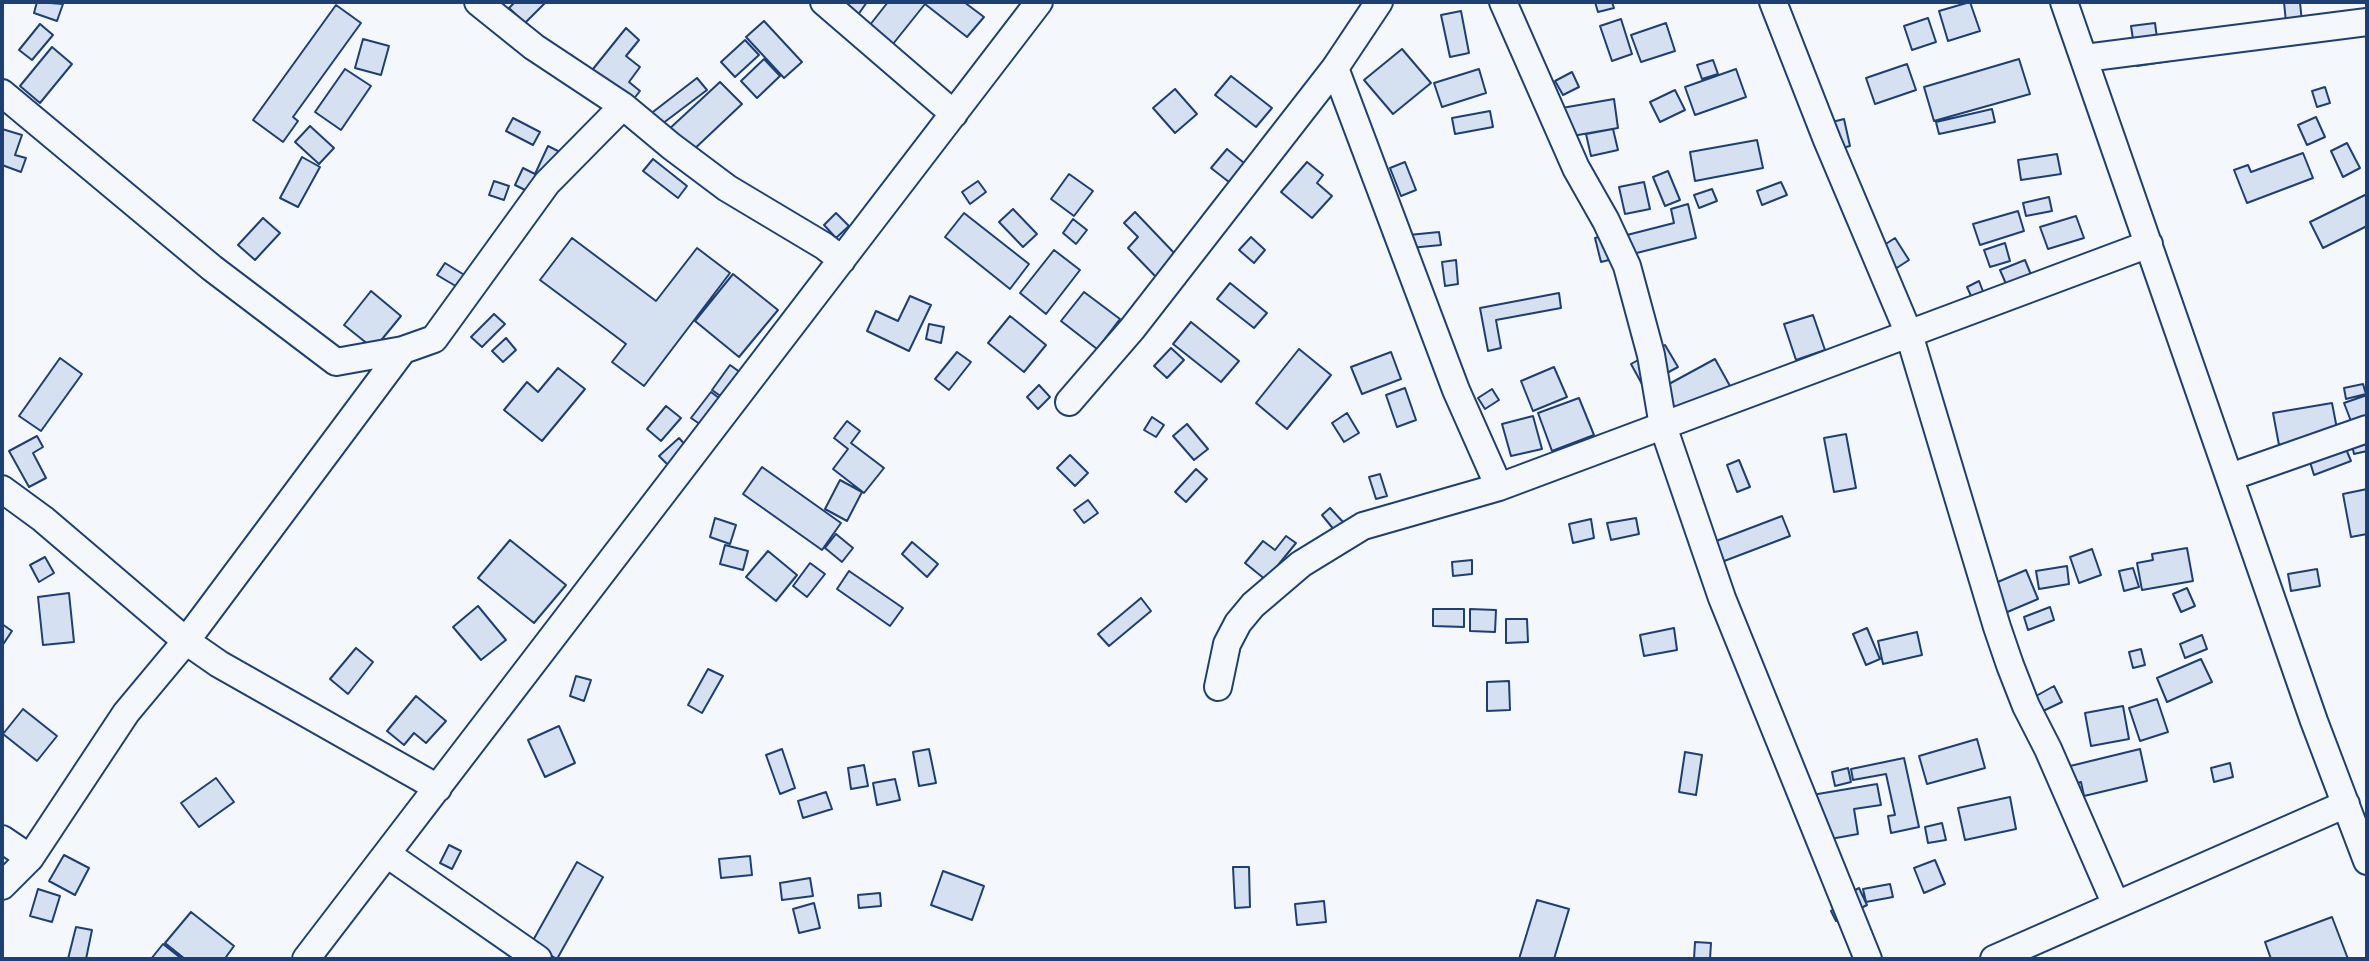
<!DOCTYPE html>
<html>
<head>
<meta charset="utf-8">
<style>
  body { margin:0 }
  #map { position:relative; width:2369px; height:961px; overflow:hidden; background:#f4f7fb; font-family:"Open Sans",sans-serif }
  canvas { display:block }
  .frame { position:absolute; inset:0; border:4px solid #1d3f73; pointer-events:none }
</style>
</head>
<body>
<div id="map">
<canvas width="2369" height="961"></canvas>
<div class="frame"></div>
</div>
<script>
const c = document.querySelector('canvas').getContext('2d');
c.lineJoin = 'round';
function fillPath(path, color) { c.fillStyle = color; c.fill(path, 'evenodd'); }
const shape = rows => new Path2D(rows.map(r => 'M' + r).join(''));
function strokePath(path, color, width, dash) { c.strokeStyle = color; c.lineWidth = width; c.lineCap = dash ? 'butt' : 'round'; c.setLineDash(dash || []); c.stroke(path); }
const building = shape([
  [37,2,63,4,57,21,34,13,37,2],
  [515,2,546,2,525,23,509,8,515,2],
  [842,2,867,2,853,22,842,2],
  [888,2,964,2,984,17,967,37,925,4,885,54,862,35,888,2],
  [1595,2,1612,2,1614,8,1598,12,1595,2],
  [1970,2,1980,31,1948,41,1939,11,1970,2],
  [2284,2,2300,2,2302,23,2288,43,2284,2],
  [336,5,361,23,293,117,298,121,283,142,253,120,336,5],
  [1461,11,1469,53,1450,57,1441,15,1461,11],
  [1928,18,1936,42,1912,50,1904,26,1928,18],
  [1621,19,1632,54,1612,61,1600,26,1621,19],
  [764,21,802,62,784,78,746,37,764,21],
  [1666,23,1675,51,1641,62,1631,35,1666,23],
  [2155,23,2157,38,2172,35,2176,60,2137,66,2131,26,2155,23],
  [40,24,53,35,32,60,19,50,40,24],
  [626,28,639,40,626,56,640,67,629,82,640,91,628,106,589,74,626,28],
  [363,39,389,46,381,75,355,68,363,39],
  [745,40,759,55,735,77,721,62,745,40],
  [52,47,72,64,40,103,20,86,52,47],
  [1402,49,1431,83,1393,114,1364,80,1402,49],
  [764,59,780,76,757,98,741,81,764,59],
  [2019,59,2030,94,1934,121,1924,87,2019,59],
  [1713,60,1718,74,1702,79,1697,65,1713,60],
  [1907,64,1916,90,1875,104,1866,78,1907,64],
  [345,69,371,86,341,130,315,112,345,69],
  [1479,69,1486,93,1442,107,1434,83,1479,69],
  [1736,69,1746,97,1695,115,1685,87,1736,69],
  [1572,72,1579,87,1563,95,1555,81,1572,72],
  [1231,76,1272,108,1256,127,1215,95,1231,76],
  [697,78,707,90,658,127,649,115,697,78],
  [720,82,742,104,689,154,667,131,720,82],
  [2325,87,2330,103,2317,107,2312,91,2325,87],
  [1175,89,1197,114,1175,133,1153,108,1175,89],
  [1675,90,1685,110,1660,122,1650,102,1675,90],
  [1614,99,1618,128,1561,138,1556,109,1614,99],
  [1992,109,1995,122,1939,134,1936,122,1992,109],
  [1490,111,1493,127,1455,134,1452,118,1490,111],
  [2316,117,2325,137,2307,145,2298,125,2316,117],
  [513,118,540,132,533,145,506,131,513,118],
  [1844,119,1850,146,1830,151,1824,124,1844,119],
  [310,126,334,148,319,164,295,142,310,126],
  [2,129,22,135,15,155,26,158,21,172,2,165,2,129],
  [1613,129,1618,150,1591,156,1586,134,1613,129],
  [1757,140,1763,168,1695,181,1690,152,1757,140],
  [2347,143,2360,168,2343,177,2331,151,2347,143],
  [548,146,560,152,537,196,515,185,523,168,535,174,548,146],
  [1227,149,1244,163,1229,182,1211,168,1227,149],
  [2303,153,2313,178,2247,203,2234,170,2248,165,2251,172,2303,153],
  [2057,154,2061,174,2021,180,2018,160,2057,154],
  [302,157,320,167,298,207,280,198,302,157],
  [653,159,687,186,678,198,643,171,653,159],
  [1307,162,1323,175,1317,183,1332,196,1312,218,1281,192,1307,162],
  [1405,162,1416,190,1401,196,1390,168,1405,162],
  [1668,171,1680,200,1665,206,1653,177,1668,171],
  [1069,174,1093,191,1074,216,1051,199,1069,174],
  [494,181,509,186,504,200,489,195,494,181],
  [978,181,986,192,970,204,962,192,978,181],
  [1644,182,1650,209,1625,214,1619,187,1644,182],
  [1781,182,1787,195,1762,205,1757,191,1781,182],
  [1712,189,1717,201,1699,208,1694,195,1712,189],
  [2367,194,2367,226,2323,248,2310,222,2367,194],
  [2049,197,2052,211,2026,216,2023,203,2049,197],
  [1688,204,1696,238,1601,262,1595,238,1625,230,1627,235,1674,223,1671,209,1688,204],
  [1013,209,1037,234,1023,247,999,222,1013,209],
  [2018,211,2024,231,1980,245,1973,224,2018,211],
  [1135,212,1177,256,1156,277,1128,248,1138,237,1124,223,1135,212],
  [836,213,849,226,836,238,824,225,836,213],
  [964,213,1029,264,1010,289,945,237,964,213],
  [2076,216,2084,238,2048,249,2040,227,2076,216],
  [263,218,280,233,255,260,238,245,263,218],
  [1073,219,1087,230,1076,244,1063,233,1073,219],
  [1439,232,1441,245,1410,248,1409,235,1439,232],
  [1251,237,1265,250,1254,263,1239,250,1251,237],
  [572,238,656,301,697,248,730,273,644,386,612,362,626,344,540,280,572,238],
  [1895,238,1909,260,1892,271,1878,249,1895,238],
  [2005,243,2010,261,1990,267,1984,250,2005,243],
  [1054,250,1080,270,1046,314,1020,293,1054,250],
  [1456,260,1458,284,1445,286,1442,262,1456,260],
  [2025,260,2040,297,2016,307,2000,270,2025,260],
  [445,263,466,276,459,288,437,275,445,263],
  [733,274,778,310,739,357,695,321,733,274],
  [1979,281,1987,302,1976,307,1967,287,1979,281],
  [1230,283,1267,313,1254,328,1217,299,1230,283],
  [371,291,401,316,374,349,344,325,371,291],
  [1084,292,1120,319,1097,349,1061,321,1084,292],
  [1559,293,1561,308,1496,320,1501,348,1488,351,1480,308,1559,293],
  [910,296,931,305,909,351,867,331,876,311,898,321,910,296],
  [494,314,505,324,482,347,471,337,494,314],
  [1813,315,1825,350,1796,360,1784,324,1813,315],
  [1010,316,1046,345,1024,372,988,343,1010,316],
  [1191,322,1239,361,1221,382,1173,344,1191,322],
  [929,324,944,327,941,343,926,339,929,324],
  [506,338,516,350,503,362,492,351,506,338],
  [1665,345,1678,367,1643,386,1631,364,1665,345],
  [1171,348,1184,360,1167,378,1154,366,1171,348],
  [1299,349,1331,375,1287,429,1256,403,1299,349],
  [957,352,971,362,949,390,935,379,957,352],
  [1391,352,1401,379,1362,394,1351,367,1391,352],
  [60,358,82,374,41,431,19,416,60,358],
  [1715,359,1735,395,1664,433,1645,397,1715,359],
  [730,365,744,375,726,400,712,390,730,365],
  [1554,367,1567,397,1533,411,1521,381,1554,367],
  [558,368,585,389,542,441,504,410,527,382,538,392,558,368],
  [2363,384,2366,394,2346,399,2344,388,2363,384],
  [1039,385,1050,397,1038,409,1027,397,1039,385],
  [1405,388,1416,420,1397,427,1386,395,1405,388],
  [1492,389,1499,400,1485,409,1478,398,1492,389],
  [711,392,723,401,704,427,691,418,711,392],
  [2367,395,2367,424,2354,429,2344,403,2367,395],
  [1579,398,1594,435,1552,451,1538,413,1579,398],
  [2332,403,2338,434,2279,445,2273,413,2332,403],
  [666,406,681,418,661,441,647,429,666,406],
  [1347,413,1359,433,1344,442,1332,423,1347,413],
  [1533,416,1542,449,1511,456,1502,424,1533,416],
  [1152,417,1164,425,1156,437,1144,430,1152,417],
  [847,421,860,431,851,443,884,468,864,493,833,469,848,449,834,438,847,421],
  [1187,424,1208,449,1194,460,1173,436,1187,424],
  [2367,427,2367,451,2354,454,2349,432,2367,427],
  [1846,434,1856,488,1834,492,1824,438,1846,434],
  [37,436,43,447,33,453,46,478,29,487,9,451,37,436],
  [679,438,689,449,670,467,659,456,679,438],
  [2346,449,2351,461,2314,475,2310,462,2346,449],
  [1070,455,1088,473,1075,486,1057,468,1070,455],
  [1739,460,1750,487,1737,492,1727,465,1739,460],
  [762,467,841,523,822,550,743,494,762,467],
  [1196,469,1207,479,1186,502,1175,492,1196,469],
  [1380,474,1387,496,1376,499,1369,477,1380,474],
  [840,480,862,492,847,521,825,509,840,480],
  [2367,489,2367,534,2351,537,2343,494,2367,489],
  [1088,500,1098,513,1084,523,1074,510,1088,500],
  [1330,508,1344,523,1335,531,1322,515,1330,508],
  [1782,516,1790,536,1719,563,1711,543,1782,516],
  [715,518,736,525,730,544,710,537,715,518],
  [1636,518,1639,534,1611,540,1607,523,1636,518],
  [1591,519,1594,538,1573,543,1569,524,1591,519],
  [836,534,853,548,842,562,825,548,836,534],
  [1286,536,1296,543,1266,580,1245,563,1263,541,1275,550,1286,536],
  [510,540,566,585,534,623,478,578,510,540],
  [912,542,938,564,927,577,902,554,912,542],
  [725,545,748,551,743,570,720,564,725,545],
  [2187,548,2193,581,2142,590,2137,563,2153,560,2152,554,2187,548],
  [2092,549,2101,575,2079,583,2070,557,2092,549],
  [768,551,797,575,776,601,746,577,768,551],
  [45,557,54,573,39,582,30,565,45,557],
  [1472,560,1472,574,1453,576,1452,562,1472,560],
  [810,563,825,574,807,597,793,586,810,563],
  [2067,566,2069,584,2039,589,2036,571,2067,566],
  [2133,568,2139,587,2124,591,2119,571,2133,568],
  [2317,569,2320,586,2291,591,2288,574,2317,569],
  [2026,570,2038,599,2005,613,1993,584,2026,570],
  [849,571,903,608,890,626,837,589,849,571],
  [2187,588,2195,606,2181,612,2173,594,2187,588],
  [69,593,74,642,43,645,38,597,69,593],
  [1141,598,1151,611,1109,646,1098,634,1141,598],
  [478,606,506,640,481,660,453,627,478,606],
  [2050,607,2054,620,2028,630,2024,617,2050,607],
  [1433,609,1464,609,1464,627,1433,626,1433,609],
  [1470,609,1496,610,1495,632,1470,631,1470,609],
  [1506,619,1527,619,1528,642,1506,643,1506,619],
  [2,624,12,631,2,646,2,624],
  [1674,628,1677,650,1644,656,1640,635,1674,628],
  [1867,628,1880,659,1866,665,1853,634,1867,628],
  [1917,632,1922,655,1883,664,1878,641,1917,632],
  [2202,635,2207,649,2185,658,2180,644,2202,635],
  [356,648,373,662,348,694,330,679,356,648],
  [2141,649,2145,665,2133,668,2129,652,2141,649],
  [2201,659,2212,682,2167,702,2157,678,2201,659],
  [708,669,723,676,702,713,688,705,708,669],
  [576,676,591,680,584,701,570,696,576,676],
  [1509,681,1510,710,1487,711,1487,682,1509,681],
  [2054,686,2062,702,2043,711,2036,696,2054,686],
  [416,696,446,721,426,743,414,733,404,745,387,731,416,696],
  [2157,699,2168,732,2140,741,2129,708,2157,699],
  [2123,706,2129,739,2091,746,2085,713,2123,706],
  [23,709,57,736,37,761,3,734,23,709],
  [559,726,575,763,545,777,528,740,559,726],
  [1977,739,1985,768,1927,784,1919,756,1977,739],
  [782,749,795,788,780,794,766,755,782,749],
  [929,749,936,783,919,786,913,752,929,749],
  [2140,749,2147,781,2084,796,2081,782,2066,786,2062,768,2140,749],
  [1685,752,1702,755,1696,795,1679,792,1685,752],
  [1904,758,1919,827,1891,833,1888,816,1895,815,1886,774,1853,780,1851,769,1904,758],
  [2230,763,2233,777,2214,782,2211,768,2230,763],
  [864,765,868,786,851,789,848,768,864,765],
  [1848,768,1851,782,1835,786,1832,772,1848,768],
  [216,778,234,802,199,827,181,803,216,778],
  [895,779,900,800,877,805,873,783,895,779],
  [1877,784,1881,805,1854,809,1858,834,1814,842,1806,796,1877,784],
  [826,792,832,809,803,818,798,801,826,792],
  [2010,797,2016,829,1965,840,1958,808,2010,797],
  [1942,823,1946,840,1928,843,1925,827,1942,823],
  [449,845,461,851,452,869,440,863,449,845],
  [64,855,89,868,75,895,49,881,64,855],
  [750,856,752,875,721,878,719,859,750,856],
  [1935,860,1945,884,1924,893,1914,868,1935,860],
  [577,862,603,877,557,959,531,944,577,862],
  [1233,867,1249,867,1250,907,1235,908,1233,867],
  [943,871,984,886,972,920,931,905,943,871],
  [810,878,813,896,782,900,780,883,810,878],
  [1890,884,1893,897,1866,902,1863,889,1890,884],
  [1859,888,1867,905,1836,921,1831,911,1844,905,1840,898,1859,888],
  [38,889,60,896,52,922,30,916,38,889],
  [880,893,881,906,859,908,858,895,880,893],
  [1537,900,1569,909,1554,959,1519,959,1537,900],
  [1324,901,1326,922,1297,925,1295,904,1324,901],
  [814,903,820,928,799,933,793,909,814,903],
  [191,912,234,946,226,957,229,959,185,959,165,943,191,912],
  [2332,917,2348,959,2271,959,2265,942,2332,917],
  [76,927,92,930,86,959,68,959,76,927],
  [1695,942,1711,943,1710,959,1694,959,1695,942],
  [163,944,182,959,151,959,163,944]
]);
fillPath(building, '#d5e0f0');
strokePath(building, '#1d3f73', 2);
const minor = shape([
  [478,2,534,47,623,106,671,146,727,188,824,246,842,260],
  [824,2,954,114],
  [1503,2,1576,168,1606,221,1627,266,1651,355,1663,426,1722,598,1868,959],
  [1773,2,1827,140,1909,334,1997,627,2010,665,2026,706,2048,749,2116,905],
  [2064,2,2314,721,2367,861],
  [2085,58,2367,22],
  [1335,68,1456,390,1499,487],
  [2,93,212,268,336,362,403,350,434,339,547,183,623,106],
  [1069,402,1132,329,1335,68,1379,2],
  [2230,477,2367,429],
  [2,489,43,519,186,641,219,664,438,788],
  [1218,687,1227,644,1238,623,1253,605,1301,564,1363,526,1499,487,2149,244],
  [2,839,30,858],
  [387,854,538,959],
  [2,886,30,858,126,713,186,641,403,350],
  [306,959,1039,2],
  [1994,959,2346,804]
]);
strokePath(minor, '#1d3f73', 30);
strokePath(minor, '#f4f7fb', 26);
</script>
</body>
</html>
